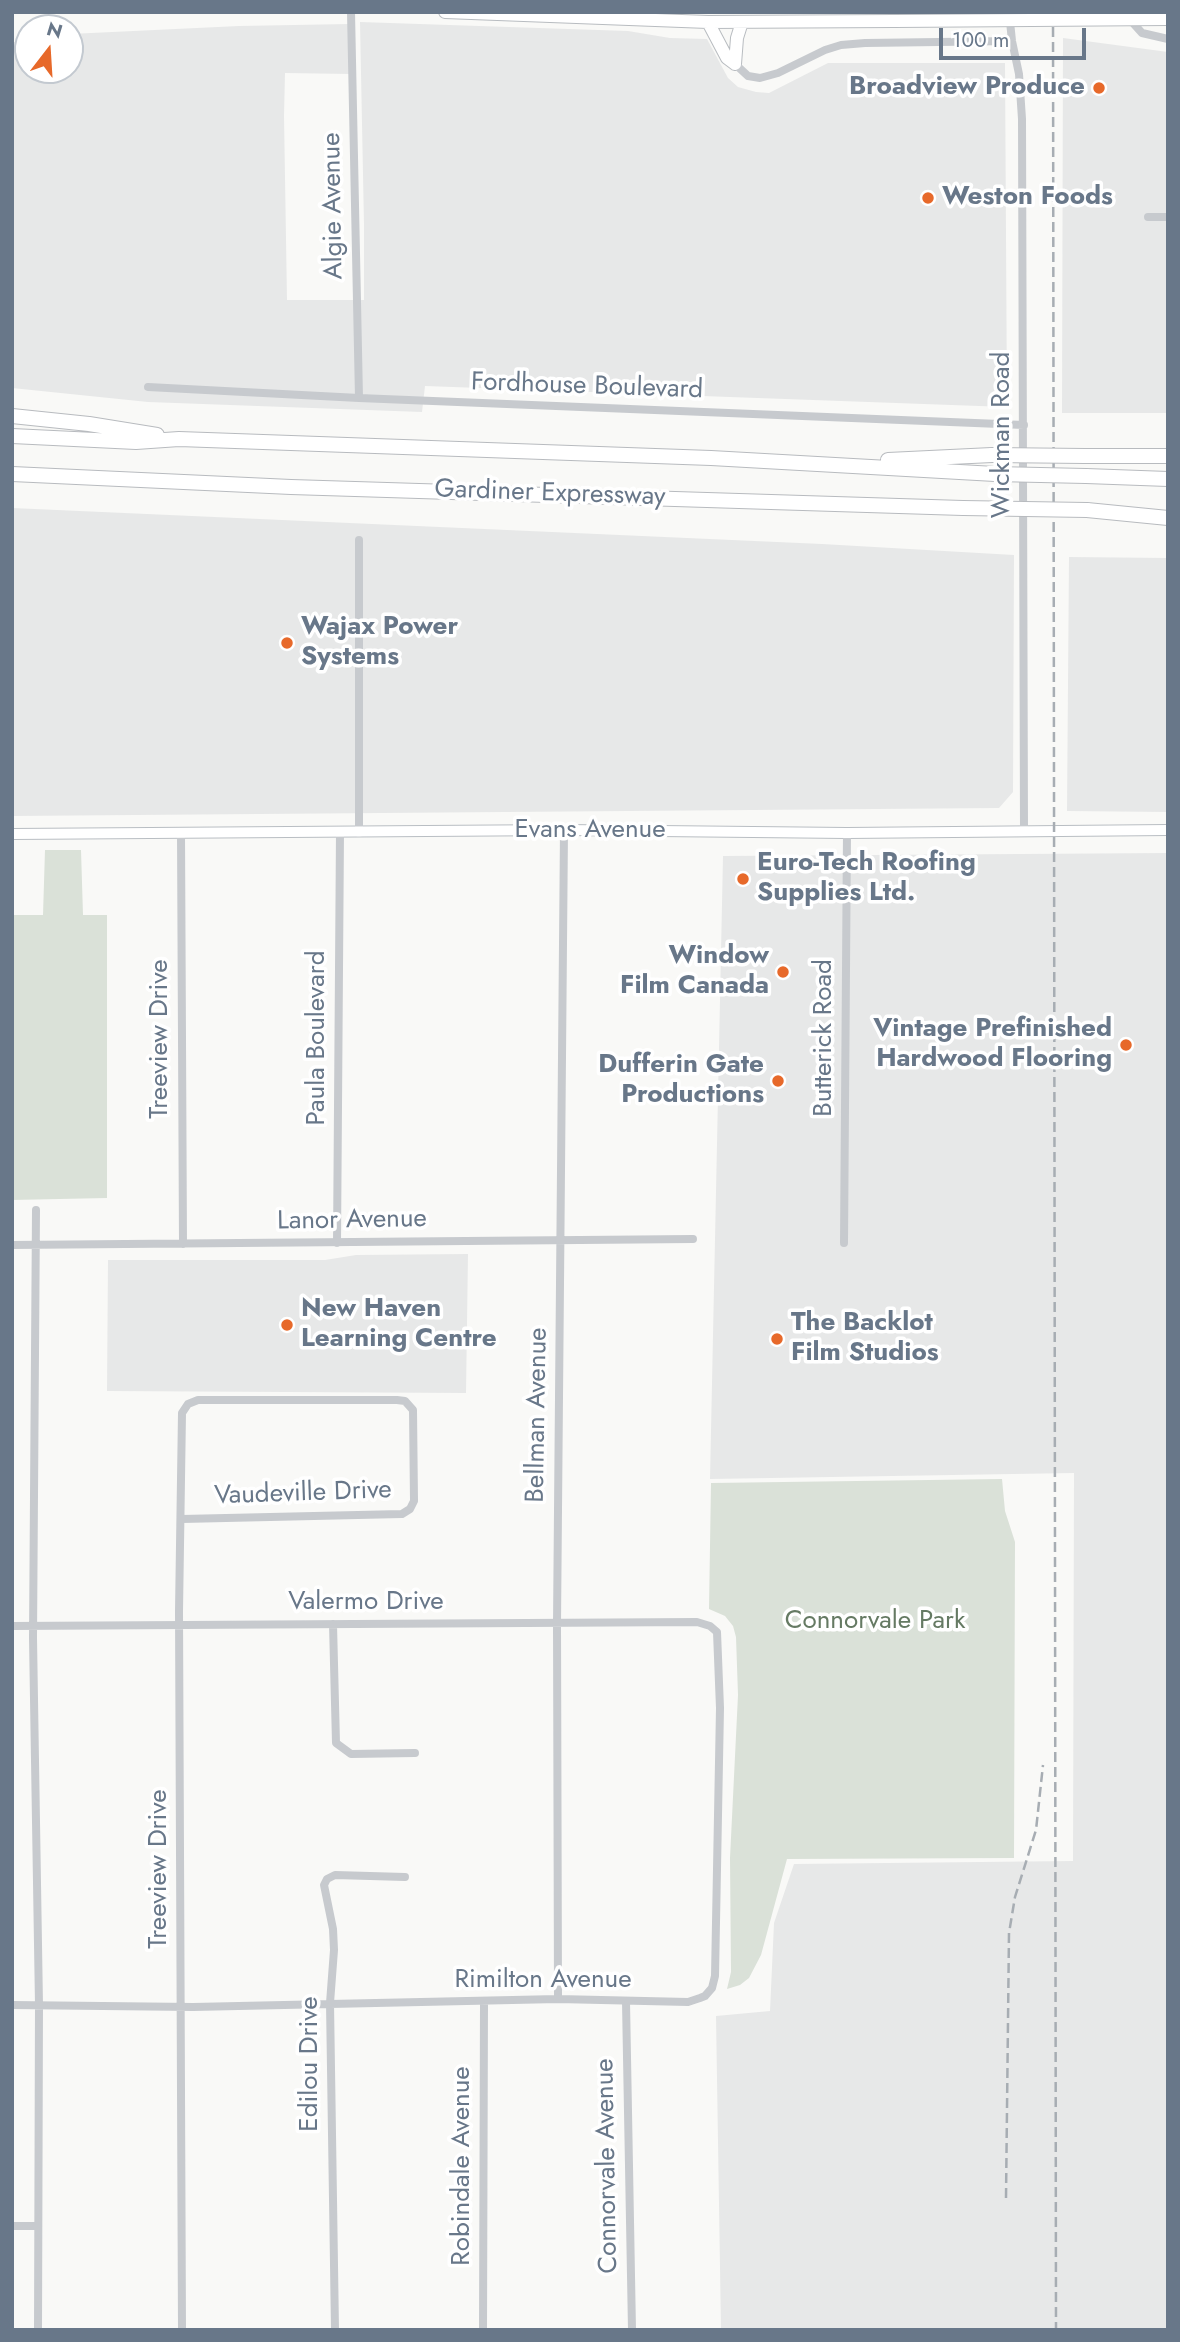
<!DOCTYPE html>
<html>
<head>
<meta charset="utf-8">
<style>
  body { margin:0 }
  #map { position:relative; width:1180px; height:2342px; overflow:hidden; background:#f9f9f7; font-family:Jost,sans-serif }
  canvas { display:block }
  .frame { position:absolute; inset:0; border:14px solid #687789; pointer-events:none }
  .north { position:absolute; left:14px; top:14px; width:70px; height:70px; box-sizing:border-box; background:#fff; border:2px solid #c3c9d0; border-radius:50%; rotate:17deg; font-size:19px; font-weight:700; line-height:28px; text-align:center; color:#687789 }
  .north::after { content:''; display:block; margin:auto; width:24px; height:32px; background:#e7692a; clip-path:polygon(50% 0,100% 100%,50% 72%,0 100%) }
  .scale { position:absolute; left:939px; top:28px; width:147px; height:32px; box-sizing:border-box; border:4px solid #687789; border-top:0; padding-left:9px; font-size:21px; line-height:24px; white-space:nowrap; color:#687789; -webkit-text-stroke:5px #fff; paint-order:stroke }
</style>
</head>
<body>
<div id="map">
<canvas width="1180" height="2342"></canvas>
<div class="frame"></div>
<div class="north">N</div>
<div class="scale">100 m</div>
</div>
<script>
const c = document.querySelector('canvas').getContext('2d');
c.lineJoin = 'round';
function fillPath(path, color) { c.fillStyle = color; c.fill(path, 'evenodd'); }
const shape = rows => new Path2D(rows.map(r => 'M' + r).join(''));
function strokePath(path, color, width, dash) { c.strokeStyle = color; c.lineWidth = width; c.lineCap = dash ? 'butt' : 'round'; c.setLineDash(dash || []); c.stroke(path); }
function write(font, color, halo, rows, align = 'center') {
  c.font = font + ' Jost,sans-serif'; c.lineWidth = 7; c.setLineDash([]); c.textBaseline = 'middle'; c.strokeStyle = halo; c.fillStyle = color; for (const [text, x, y, turn = 0] of rows) {
    c.save(); c.translate(x, y); c.rotate((+turn || 0) * Math.PI / 180); c.textAlign = isNaN(turn) ? turn : align; if (halo) c.strokeText(text, 0, 0); c.fillText(text, 0, 0); c.restore();
  }
}
fillPath(shape([
  [360,22,628,31,670,38,707,39,728,78,738,87,756,92,769,93,828,63,1005,63,1007,407,425,386,422,412,148,402,12,388,12,42,28,42,28,70,70,70,70,34,239,26,349,24,351,74,285,73,284,116,287,300,364,300,364,225],
  [1063,38,1168,52,1168,413,1062,413],
  [12,508,822,544,1014,555,1013,792,999,808,12,816],
  [1069,557,1168,558,1168,812,1067,811],
  [1168,853,1168,2330,721,2330,716,2016,770,2011,774,1923,794,1864,1073,1861,1074,1473,710,1479,723,856],
  [468,1254,466,1393,107,1391,108,1260,325,1260,356,1255]
]), '#e7e8e8');
fillPath(shape([
  [45,850,81,850,83,915,107,915,107,1198,12,1200,12,915,43,915],
  [1002,1479,1005,1511,1015,1542,1014,1858,787,1859,761,1955,749,1978,740,1985,727,1989,731,1972,730,1858,738,1695,736,1637,733,1626,725,1616,709,1609,711,1483]
]), '#dae1d8');
const secondary = shape([
  [12,834,564,830,847,833,1168,830]
]);
const primary = shape([
  [445,12,708,22,895,21],
  [708,22,727,58,735,64],
  [735,64,737,38,742,22]
]);
const highway = shape([
  [12,416,89,424,157,435],
  [12,436,136,442,179,439,711,458,995,474],
  [1085,456,1168,456],
  [888,460,992,455],
  [12,474,291,487,963,508],
  [1086,476,1168,479],
  [1087,510,1168,518]
]);
strokePath(secondary, '#b9bec3', 12);
strokePath(primary, '#b8bcc0', 14);
strokePath(highway, '#b8bbbf', 16);
strokePath(shape([
  [351,12,359,398],
  [1009,12,1012,41,1019,74,1022,119,1024,831],
  [1129,12,1133,23,1142,33,1168,39],
  [735,64,748,76,760,78,778,73,825,50,841,45,865,43,1012,41],
  [1148,217,1168,217],
  [148,387,359,398,1024,425],
  [359,540,359,833],
  [181,834,183,1244],
  [36,1210,33,1638,39,2005,38,2330],
  [337,1243,340,832],
  [844,1243,847,833],
  [12,1245,693,1239],
  [182,1519,402,1514,410,1509,414,1501,413,1410,405,1401,397,1400,198,1400,188,1404,182,1413,179,1611,182,2330],
  [333,1624,336,1743,351,1754,415,1753],
  [12,1626,697,1622,710,1626,717,1632,720,1708,715,1976,712,1988,705,1996,700,1998,688,2002,558,1999,193,2007,12,2005],
  [558,1999,557,1623,564,830],
  [626,2002,632,2330],
  [12,2226,37,2226],
  [335,2330,330,2003,334,1950,333,1929,324,1885,327,1879,335,1875,405,1877],
  [483,2330,484,2002]
]), '#c7cace', 8);
strokePath(secondary, '#fff', 10);
strokePath(primary, '#fff', 12);
strokePath(highway, '#fff', 14);
strokePath(shape([
  [1053,12,1056,2330],
  [1006,2198,1009,1933,1015,1897,1036,1830,1043,1765]
]), '#a7adb3', 2.5, [10, 5]);
const primaryBridge = shape([
  [895,21,1168,19]
]);
const highwayBridge = shape([
  [992,455,1085,456],
  [995,474,1086,476],
  [963,508,1087,510]
]);
strokePath(primaryBridge, '#b8bcc0', 14, []);
strokePath(highwayBridge, '#b8bbbf', 16, []);
strokePath(primaryBridge, '#fff', 12);
strokePath(highwayBridge, '#fff', 14);
for (const [x, y, r, color] of [
  [1099,88,7,"#e7692a"],
  [928,198,7,"#e7692a"],
  [287,643,7,"#e7692a"],
  [743,879,7,"#e7692a"],
  [783,972,7,"#e7692a"],
  [1126,1045,7,"#e7692a"],
  [778,1081,7,"#e7692a"],
  [287,1325,7,"#e7692a"],
  [777,1339,7,"#e7692a"]
]) { const dot = new Path2D(); dot.arc(x, y, r, 0, 2 * Math.PI); c.fillStyle = color; c.fill(dot); strokePath(dot, '#fff', 2.5); }
write('bold 26px', '#687789', '#fff', [
  ["Broadview Produce",1085,88,"right"],
  ["Weston Foods",942,198],
  ["Wajax Power",301,628],
  ["Systems",301,658],
  ["Euro-Tech Roofing",757,864],
  ["Supplies Ltd.",757,894],
  ["Window",769,957,"right"],
  ["Film Canada",769,987,"right"],
  ["Vintage Prefinished",1112,1030,"right"],
  ["Hardwood Flooring",1112,1060,"right"],
  ["Dufferin Gate",764,1066,"right"],
  ["Productions",764,1096,"right"],
  ["New Haven",301,1310],
  ["Learning Centre",301,1340],
  ["The Backlot",791,1324],
  ["Film Studios",791,1354]
], 'left');
write('26px', '#687789', '#fff', [
  ["Algie Avenue",334,206,-91],
  ["Fordhouse Boulevard",587,387,2],
  ["Wickman Road",1003,435,-90],
  ["Gardiner Expressway",550,494,2],
  ["Evans Avenue",590,831],
  ["Paula Boulevard",318,1038,-90],
  ["Butterick Road",825,1038,-90],
  ["Treeview Drive",161,1039,-90],
  ["Lanor Avenue",352,1221,-1],
  ["Bellman Avenue",538,1415,-89],
  ["Vaudeville Drive",303,1494,-2],
  ["Valermo Drive",366,1603],
  ["Treeview Drive",160,1869,-90],
  ["Rimilton Avenue",543,1981],
  ["Edilou Drive",311,2064,-90],
  ["Robindale Avenue",463,2166,-90],
  ["Connorvale Avenue",608,2166,-91]
]);
write('26px', '#657a63', '#fff', [
  ["Connorvale Park",875,1622]
]);
</script>
</body>
</html>
